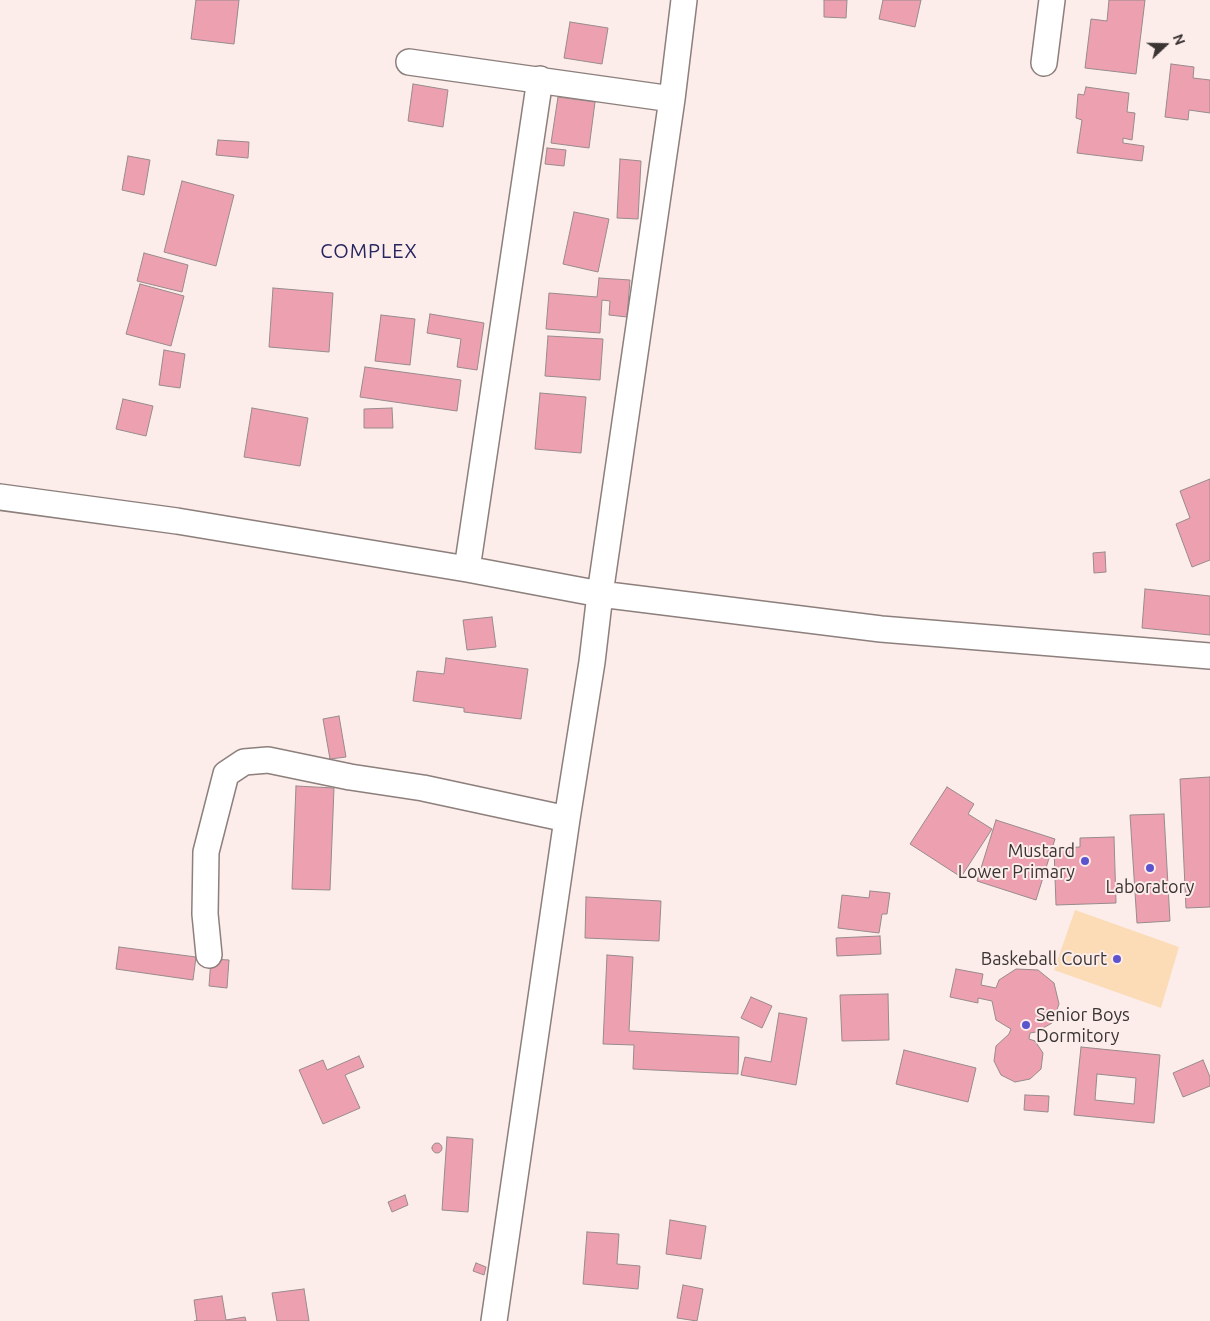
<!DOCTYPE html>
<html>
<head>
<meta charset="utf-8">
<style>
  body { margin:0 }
  #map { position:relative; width:1210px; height:1321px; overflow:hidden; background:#fcedeb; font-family:Ubuntu,sans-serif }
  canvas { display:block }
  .north { position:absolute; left:1140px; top:20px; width:50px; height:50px; -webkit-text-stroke:4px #fcedeb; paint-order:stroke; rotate:69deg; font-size:14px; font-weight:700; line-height:20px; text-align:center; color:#3a3433 }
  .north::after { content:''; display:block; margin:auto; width:18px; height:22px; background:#3a3433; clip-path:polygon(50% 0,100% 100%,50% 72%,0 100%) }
</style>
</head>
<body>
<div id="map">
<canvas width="1210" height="1321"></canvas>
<div class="north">N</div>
</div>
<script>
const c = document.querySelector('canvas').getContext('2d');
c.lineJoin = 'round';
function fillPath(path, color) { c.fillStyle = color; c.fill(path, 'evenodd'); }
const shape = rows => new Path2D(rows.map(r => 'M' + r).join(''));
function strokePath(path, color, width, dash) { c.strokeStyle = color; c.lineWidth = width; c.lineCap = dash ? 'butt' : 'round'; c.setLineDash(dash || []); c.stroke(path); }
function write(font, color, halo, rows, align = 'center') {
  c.font = font + ' Ubuntu,sans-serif'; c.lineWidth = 4; c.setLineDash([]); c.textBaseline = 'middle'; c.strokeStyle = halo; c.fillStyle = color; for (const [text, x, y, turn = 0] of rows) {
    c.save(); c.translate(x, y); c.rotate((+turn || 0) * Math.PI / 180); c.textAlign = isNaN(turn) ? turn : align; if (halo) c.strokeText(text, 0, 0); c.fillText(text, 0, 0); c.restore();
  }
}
fillPath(shape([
  [1075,910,1179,947,1161,1008,1054,970]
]), '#fbdcb6');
const building = shape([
  [196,0,239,0,234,44,191,39,196,0],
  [824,0,847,0,846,18,824,17,824,0],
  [883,0,921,0,915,27,879,19,883,0],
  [1109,0,1145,0,1136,74,1085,68,1091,19,1107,21,1109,0],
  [570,22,608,28,602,64,564,58,570,22],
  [1171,64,1194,67,1193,78,1210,80,1210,113,1189,110,1188,120,1165,117,1171,64],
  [413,84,448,90,443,127,408,121,413,84],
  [1086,87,1129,93,1127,112,1135,113,1132,140,1123,138,1123,143,1144,146,1142,161,1077,153,1082,120,1076,118,1078,94,1084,95,1086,87],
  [558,97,595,102,589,148,551,143,558,97],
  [218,140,249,142,248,158,216,155,218,140],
  [547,148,566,150,564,166,545,164,547,148],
  [128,156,150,160,144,195,122,190,128,156],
  [620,159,641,161,638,219,617,218,620,159],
  [182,181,234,195,216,266,164,252,182,181],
  [574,212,609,219,598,272,563,264,574,212],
  [144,253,188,265,182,292,137,281,144,253],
  [599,278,630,280,627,317,609,315,610,301,602,300,600,333,546,329,549,293,597,297,599,278],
  [140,284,184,296,171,346,126,334,140,284],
  [273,288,333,293,329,352,269,347,273,288],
  [430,314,484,323,477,370,457,367,461,339,427,333,430,314],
  [381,315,415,319,410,365,375,361,381,315],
  [548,336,603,339,600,380,545,376,548,336],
  [164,350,185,354,180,388,159,385,164,350],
  [365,367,461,380,457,411,360,397,365,367],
  [540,393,586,397,581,453,535,449,540,393],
  [123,399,153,406,146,436,116,429,123,399],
  [252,408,308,418,300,466,244,457,252,408],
  [392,408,393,428,364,428,364,409,392,408],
  [1210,479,1210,560,1192,567,1176,524,1190,518,1180,491,1210,479],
  [1105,552,1106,572,1094,573,1093,553,1105,552],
  [1145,589,1210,596,1210,635,1142,628,1145,589],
  [492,617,496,647,467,650,463,620,492,617],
  [446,658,528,669,521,719,464,712,464,708,413,701,417,671,444,674,446,658],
  [339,716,346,757,330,759,323,719,339,716],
  [1210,777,1210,907,1186,908,1180,779,1210,777],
  [296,786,334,788,330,890,292,889,296,786],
  [947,787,974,804,968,814,992,829,961,877,910,844,947,787],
  [1164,814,1170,921,1137,923,1130,815,1164,814],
  [996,820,1055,839,1036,900,977,881,996,820],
  [1114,837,1116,903,1056,905,1054,848,1080,847,1080,838,1114,837],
  [870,891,890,893,887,914,882,914,879,933,838,928,842,895,869,898,870,891],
  [586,897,661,901,659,941,585,938,586,897],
  [880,936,881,954,837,956,836,938,880,936],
  [119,947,196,957,193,980,116,969,119,947],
  [607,955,633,957,629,1031,739,1037,738,1074,633,1069,634,1045,603,1044,607,955],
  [211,959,229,960,227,988,209,986,211,959],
  [956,969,983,974,981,985,996,988,999,980,1016,969,1038,970,1054,983,1059,1004,1052,1023,1036,1032,1030,1033,1029,1039,1035,1041,1043,1053,1041,1069,1030,1079,1015,1082,1001,1075,994,1061,996,1046,1009,1034,1011,1029,996,1020,992,1001,978,998,978,1003,950,997,956,969],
  [888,994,889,1040,842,1041,840,995,888,994],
  [751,997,772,1006,762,1028,741,1018,751,997],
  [779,1013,807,1018,796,1085,741,1075,745,1057,771,1062,779,1013],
  [1081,1047,1160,1055,1154,1123,1074,1115,1081,1047],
  [1097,1074,1136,1078,1134,1104,1095,1100,1097,1074],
  [904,1050,976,1068,968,1102,896,1084,904,1050],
  [359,1056,364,1067,345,1075,360,1108,323,1124,299,1070,323,1060,327,1070,359,1056],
  [1203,1060,1210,1077,1210,1086,1183,1097,1173,1073,1203,1060],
  [1025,1095,1049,1096,1048,1112,1024,1110,1025,1095],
  [447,1137,473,1139,468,1212,442,1210,447,1137],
  '432 1148a5 5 0 1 1 10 0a5 5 0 1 1-10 0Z',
  [405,1195,408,1205,392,1212,388,1202,405,1195],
  [670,1220,706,1226,701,1259,666,1254,670,1220],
  [587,1232,619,1234,617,1264,640,1266,638,1289,583,1284,587,1232],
  [476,1263,486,1267,484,1275,473,1271,476,1263],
  [683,1285,703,1289,697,1321,677,1318,683,1285],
  [304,1289,309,1321,277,1321,272,1293,304,1289],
  [222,1296,226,1320,245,1317,246,1321,194,1321,197,1321,194,1300,222,1296]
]);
fillPath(building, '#eda1b0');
strokePath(building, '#988a8c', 1);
const street = shape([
  [409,62,672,99],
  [1044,63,1052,0],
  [0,497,177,521,467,569,600,594,881,629,1210,656],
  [467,569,540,79],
  [209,955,205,914,206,852,226,774,244,762,268,760,350,777,423,788,567,819],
  [494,1321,567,819,592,662,600,594,672,99,684,0]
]);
strokePath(street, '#8c7f7c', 28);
strokePath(street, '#fff', 25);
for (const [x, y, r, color] of [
  [1085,861,5,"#5b54cd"],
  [1150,868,5,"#5b54cd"],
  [1117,959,5,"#5b54cd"],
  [1026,1025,5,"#5b54cd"]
]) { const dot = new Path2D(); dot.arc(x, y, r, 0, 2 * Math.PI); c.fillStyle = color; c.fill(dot); strokePath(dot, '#fcedeb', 2); }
write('18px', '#3a3433', '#fcedeb', [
  ["Mustard",1075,851],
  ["Lower Primary",1075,872],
  ["Laboratory",1150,887,"center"],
  ["Baskeball Court",1107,959],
  ["Senior Boys",1036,1015,"left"],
  ["Dormitory",1036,1036,"left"]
], 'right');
c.letterSpacing = '1px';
write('20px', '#27255f', '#fcedeb', [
  ["COMPLEX",369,251]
]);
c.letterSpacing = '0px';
</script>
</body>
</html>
